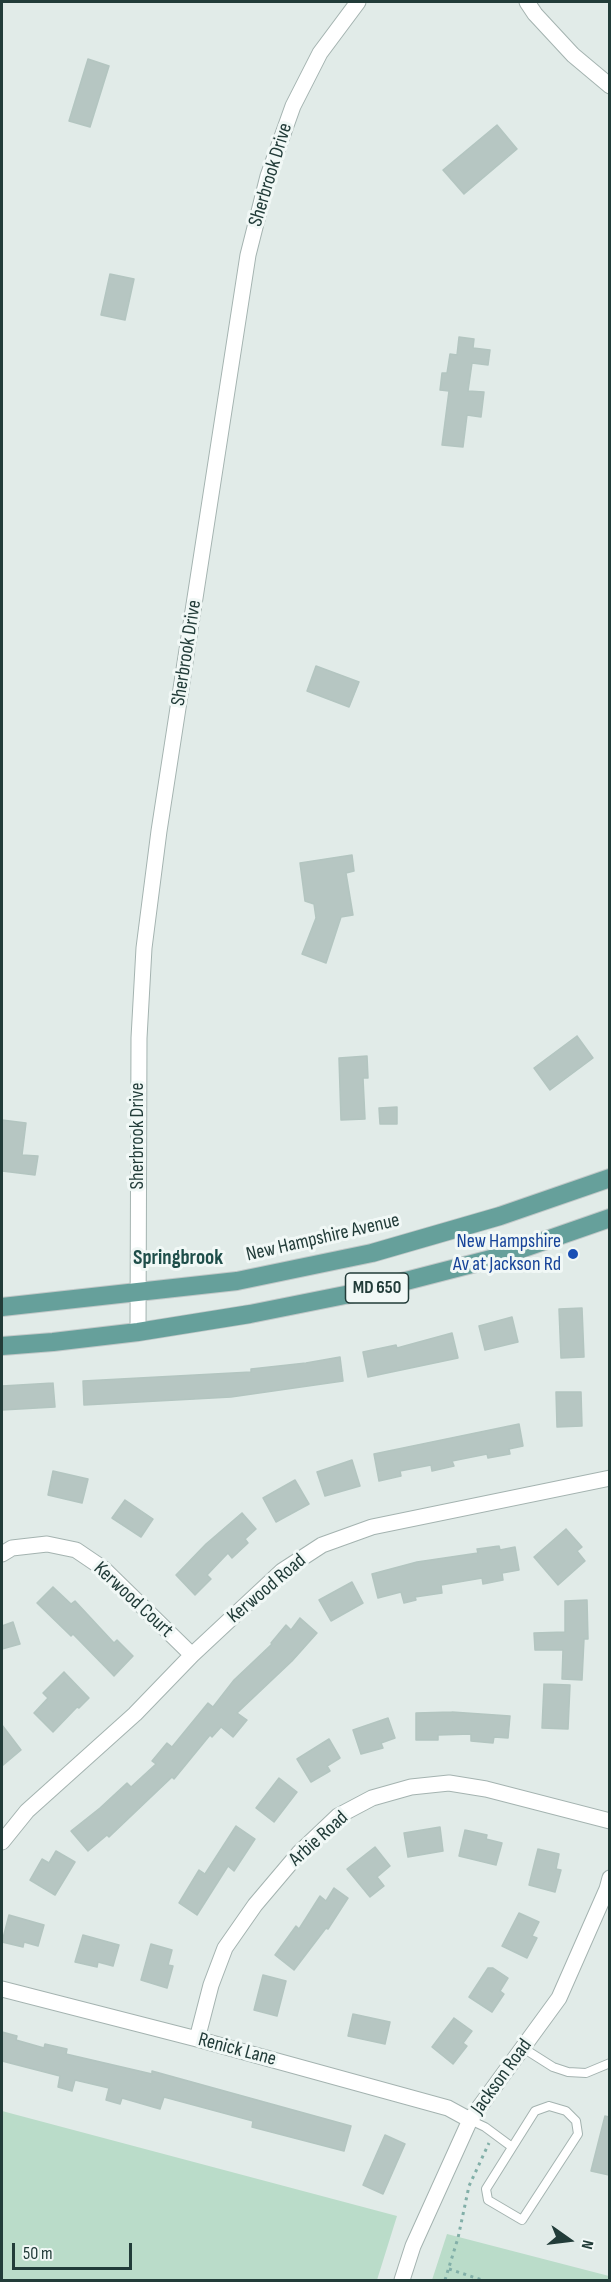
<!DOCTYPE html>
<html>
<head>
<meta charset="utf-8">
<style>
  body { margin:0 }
  #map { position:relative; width:611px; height:2282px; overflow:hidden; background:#e1ebe8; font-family:"Sofia Sans Condensed",sans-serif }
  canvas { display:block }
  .frame { position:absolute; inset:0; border:3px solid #223c39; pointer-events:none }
  .north { position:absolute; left:539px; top:2210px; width:60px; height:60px; -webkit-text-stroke:4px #f1f8f6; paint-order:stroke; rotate:104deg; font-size:16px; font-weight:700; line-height:24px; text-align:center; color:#223c39 }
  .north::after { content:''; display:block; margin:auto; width:21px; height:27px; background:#223c39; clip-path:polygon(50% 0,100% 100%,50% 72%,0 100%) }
  .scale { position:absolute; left:12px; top:2243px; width:120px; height:27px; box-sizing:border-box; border:3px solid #223c39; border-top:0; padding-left:8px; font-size:18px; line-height:21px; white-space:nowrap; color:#223c39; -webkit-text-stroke:4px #f1f8f6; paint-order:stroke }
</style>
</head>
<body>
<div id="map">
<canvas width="611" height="2282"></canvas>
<div class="frame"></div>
<div class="north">N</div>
<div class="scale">50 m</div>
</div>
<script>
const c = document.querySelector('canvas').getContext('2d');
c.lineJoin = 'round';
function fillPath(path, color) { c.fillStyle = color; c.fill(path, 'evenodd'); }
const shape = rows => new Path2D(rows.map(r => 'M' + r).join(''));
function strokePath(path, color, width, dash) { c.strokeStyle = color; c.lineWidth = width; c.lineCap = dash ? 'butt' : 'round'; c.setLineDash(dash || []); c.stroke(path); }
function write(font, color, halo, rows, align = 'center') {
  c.font = font + ' "Sofia Sans Condensed",sans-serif'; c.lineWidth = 6; c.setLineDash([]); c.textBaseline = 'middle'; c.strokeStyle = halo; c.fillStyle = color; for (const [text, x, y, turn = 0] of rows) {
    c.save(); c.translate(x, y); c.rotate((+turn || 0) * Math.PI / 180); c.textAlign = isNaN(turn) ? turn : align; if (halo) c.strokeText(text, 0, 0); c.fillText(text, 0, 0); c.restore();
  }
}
fillPath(shape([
  [2,2111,397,2216,377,2280,2,2280],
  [447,2234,609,2276,609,2280,432,2280]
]), '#badcc9');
const building = shape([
  [88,59,109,66,90,127,69,121,88,59],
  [497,125,517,149,464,194,443,170,497,125],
  [110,274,134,279,125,320,101,315,110,274],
  [459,337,474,339,473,348,490,350,488,365,472,363,468,391,484,392,481,417,467,415,463,447,442,445,449,391,440,390,442,373,447,373,450,354,457,355,459,337],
  [316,666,359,682,349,707,307,691,316,666],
  [352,855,354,871,346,873,353,915,341,917,326,963,302,954,316,918,314,904,305,901,300,863,352,855],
  [577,1036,593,1058,550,1090,534,1068,577,1036],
  [367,1056,368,1078,363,1078,365,1119,341,1120,339,1058,367,1056],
  [397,1107,397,1124,380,1124,379,1108,397,1107],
  [2,1120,26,1123,22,1155,38,1156,35,1175,2,1171,2,1120],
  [582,1308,584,1357,561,1358,559,1309,582,1308],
  [512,1317,518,1342,485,1350,479,1326,512,1317],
  [452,1333,458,1358,368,1377,363,1352,396,1345,397,1348,452,1333],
  [340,1357,343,1381,231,1397,84,1405,83,1381,251,1372,251,1369,306,1363,340,1357],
  [53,1383,55,1407,2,1410,2,1386,53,1383],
  [556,1392,581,1392,582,1426,557,1427,556,1392],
  [519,1424,523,1446,509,1449,510,1454,488,1458,487,1454,452,1461,454,1466,432,1471,431,1465,400,1471,401,1476,379,1481,374,1454,519,1424],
  [352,1460,360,1486,325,1496,317,1472,352,1460],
  [53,1471,88,1479,82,1503,48,1495,53,1471],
  [295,1480,309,1504,276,1522,263,1498,295,1480],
  [125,1500,153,1519,141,1537,112,1518,125,1500],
  [242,1513,256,1529,245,1539,248,1543,232,1558,228,1553,207,1575,211,1579,195,1595,176,1575,206,1544,242,1513],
  [566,1529,582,1547,577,1551,585,1561,558,1585,534,1557,566,1529],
  [499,1546,500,1550,515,1547,519,1570,502,1573,503,1580,483,1584,482,1578,441,1585,442,1593,415,1597,416,1600,404,1603,401,1592,378,1598,372,1574,417,1562,478,1553,477,1549,499,1546],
  [352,1582,363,1603,331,1621,319,1600,352,1582],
  [53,1587,71,1604,75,1601,114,1643,117,1640,133,1656,114,1676,73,1634,71,1636,37,1603,53,1587],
  [587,1600,588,1639,584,1639,582,1680,562,1679,563,1650,535,1650,534,1633,565,1632,565,1601,587,1600],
  [300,1618,317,1633,292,1661,237,1713,247,1720,233,1737,221,1727,212,1737,210,1735,174,1779,172,1777,109,1837,107,1835,88,1851,71,1831,100,1808,127,1783,131,1787,156,1764,152,1761,167,1743,172,1747,208,1703,213,1707,234,1680,272,1644,271,1643,286,1625,291,1630,300,1618],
  [13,1622,20,1644,2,1649,2,1626,13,1622],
  [64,1672,89,1698,79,1708,77,1707,53,1732,34,1713,48,1698,43,1693,64,1672],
  [544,1684,570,1685,568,1729,542,1728,544,1684],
  [452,1712,510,1716,508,1738,494,1737,493,1743,471,1741,471,1734,438,1735,438,1740,416,1740,416,1713,452,1712],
  [388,1718,395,1738,381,1743,383,1748,361,1754,353,1730,388,1718],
  [2,1725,21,1750,2,1766,2,1725],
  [329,1739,340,1758,327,1766,330,1771,311,1782,297,1759,329,1739],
  [279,1778,297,1792,274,1822,256,1808,279,1778],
  [236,1826,255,1839,234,1871,228,1866,197,1915,179,1903,199,1870,205,1874,236,1826],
  [440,1827,443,1851,408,1857,404,1833,440,1827],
  [465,1830,487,1835,486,1839,502,1843,496,1865,459,1856,465,1830],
  [375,1847,390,1866,377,1877,384,1886,370,1897,347,1869,375,1847],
  [538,1849,559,1854,556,1869,561,1870,555,1892,529,1885,538,1849],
  [56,1851,75,1862,55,1895,30,1880,42,1859,49,1863,56,1851],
  [334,1888,348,1898,328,1929,326,1928,294,1970,275,1955,296,1926,299,1929,320,1896,326,1901,334,1888],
  [519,1913,539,1922,532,1936,537,1938,527,1958,502,1946,519,1913],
  [9,1915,44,1925,38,1946,24,1942,23,1947,2,1942,9,1915],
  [83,1935,119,1945,113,1966,98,1962,97,1967,75,1962,83,1935],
  [151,1944,172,1950,168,1965,173,1966,167,1988,141,1980,151,1944],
  [488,1968,493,1968,508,1978,500,1991,504,1994,492,2012,469,1997,488,1968],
  [263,1975,286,1981,277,2016,254,2010,263,1975],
  [353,2014,390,2022,385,2044,348,2036,353,2014],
  [454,2018,472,2031,463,2043,467,2046,453,2064,432,2047,454,2018],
  [2,2032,17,2036,16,2040,44,2048,45,2044,67,2049,66,2054,152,2074,152,2071,351,2126,344,2151,252,2127,253,2121,164,2097,160,2109,122,2098,120,2104,106,2100,109,2088,75,2080,72,2091,58,2087,60,2076,2,2061,2,2032],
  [605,2116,609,2117,609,2175,591,2171,605,2116],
  [385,2135,405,2144,383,2194,363,2185,385,2135]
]);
fillPath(building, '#b6c6c2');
strokePath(building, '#b3c5c0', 1.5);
const service = shape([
  [523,2048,553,2067,568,2072,586,2073,610,2063],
  [549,2106,566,2111,576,2121,578,2134,522,2220,488,2200,486,2189,535,2111,549,2106],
  [470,2120,485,2127,512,2147]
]);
const minor = shape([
  [527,2,535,14,573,55,610,86],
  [138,1332,139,1038,144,948,159,831,248,255,268,176,293,106,320,53,358,2],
  [2,1554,12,1548,47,1544,76,1550,104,1569,192,1655],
  [2,1842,27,1811,135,1714,192,1655,282,1571,322,1545,372,1527,610,1478],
  [2,1989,197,2039,448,2108,470,2120],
  [197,2039,211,1985,225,1948,255,1905,299,1853,338,1816,372,1798,411,1787,449,1783,486,1789,610,1821],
  [402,2280,413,2246,470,2120,559,1998,607,1889,610,1878]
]);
const primary = shape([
  [2,1307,237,1281,372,1253,500,1216,610,1178],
  [2,1346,53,1342,138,1332,250,1314,375,1289,495,1258,610,1218]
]);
strokePath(service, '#a4b3b0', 10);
strokePath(minor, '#a4b3b0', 17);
strokePath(primary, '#c1c8c8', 20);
strokePath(shape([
  [449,2269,482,2280],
  [445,2280,458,2238,469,2186,489,2143]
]), '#82afa8', 3, [3, 4.5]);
strokePath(service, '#fff', 8);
strokePath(minor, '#fff', 15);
strokePath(primary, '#66a09b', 18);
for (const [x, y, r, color] of [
  [573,1254,6,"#1a4fb4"]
]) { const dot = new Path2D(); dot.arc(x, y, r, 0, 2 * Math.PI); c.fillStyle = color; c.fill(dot); strokePath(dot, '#f1f8f6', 2); }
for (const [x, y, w] of [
  [377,1288,63]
]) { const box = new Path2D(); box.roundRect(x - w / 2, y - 15, w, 30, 4.5); c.fillStyle = '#f1f8f6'; c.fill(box); strokePath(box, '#223c39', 1.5); }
write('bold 18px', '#223c39', null, [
  ["MD 650",377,1288]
]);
write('20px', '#223c39', '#f1f8f6', [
  ["Sherbrook Drive",271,175,-73],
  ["Sherbrook Drive",187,653,-81],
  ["Sherbrook Drive",138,1136,-90],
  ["New Hampshire Avenue",323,1238,-13],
  ["Kerwood Road",267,1589,-40],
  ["Kerwood Court",133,1600,43],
  ["Arbie Road",319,1839,-42],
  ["Renick Lane",237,2050,15],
  ["Jackson Road",502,2077,-54]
]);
write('20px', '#164399', '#f1f8f6', [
  ["New Hampshire",561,1242],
  ["Av at Jackson Rd",561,1265]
], 'right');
write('bold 21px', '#1e4e4a', '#f1f8f6', [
  ["Springbrook",178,1259]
]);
</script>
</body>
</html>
